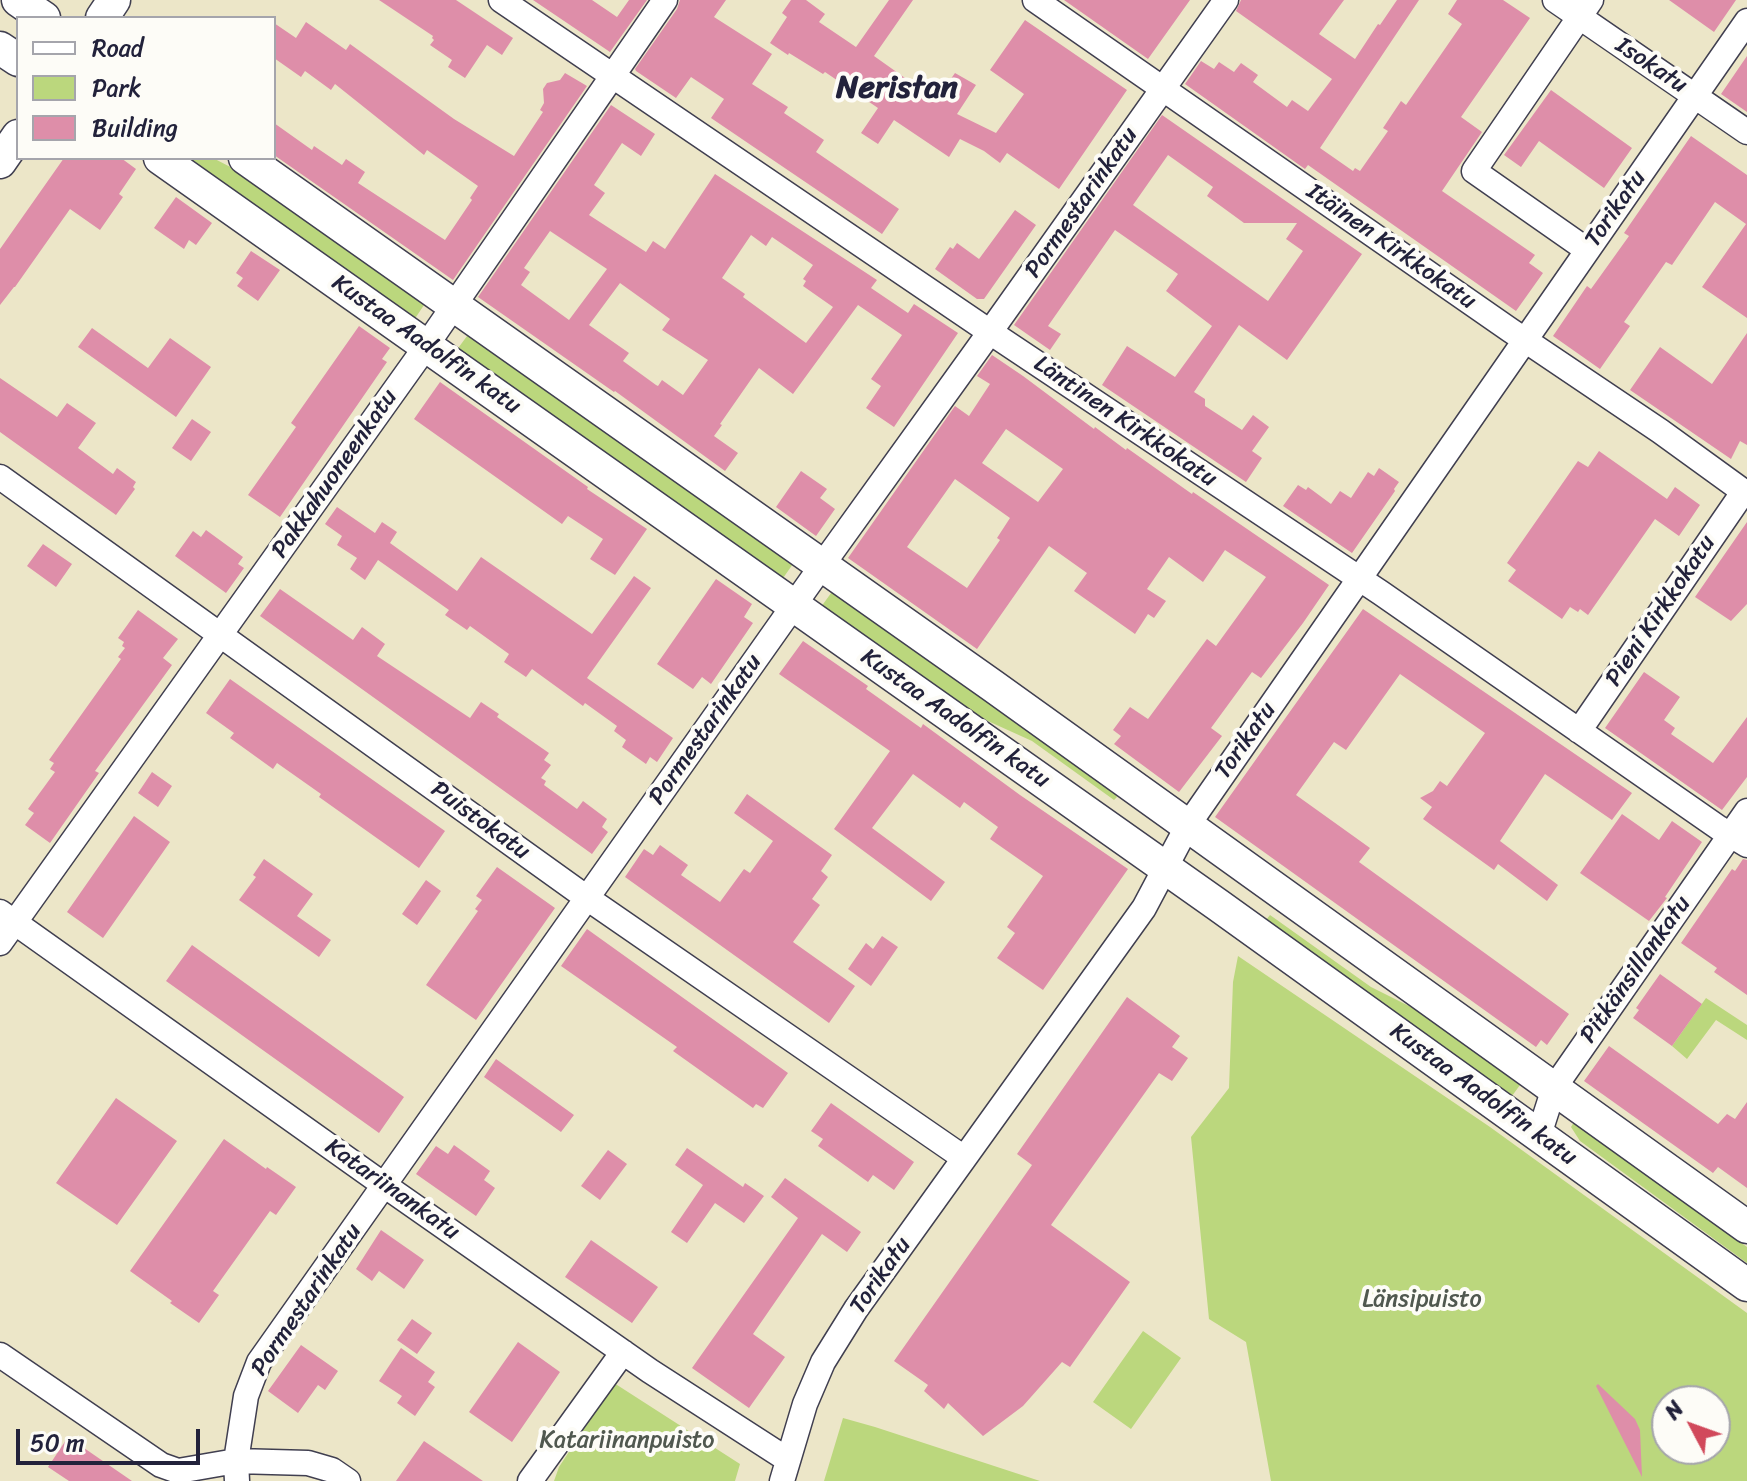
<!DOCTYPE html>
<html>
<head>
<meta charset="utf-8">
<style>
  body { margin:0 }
  #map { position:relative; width:1747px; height:1481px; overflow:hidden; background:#ece6c8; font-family:Sriracha,sans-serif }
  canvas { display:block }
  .legend { position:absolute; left:16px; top:16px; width:260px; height:144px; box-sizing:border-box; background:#fdfcf7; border:2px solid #a5a5ac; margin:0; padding:10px 14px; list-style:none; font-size:24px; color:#22223b }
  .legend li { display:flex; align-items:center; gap:16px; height:40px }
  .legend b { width:40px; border:2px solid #a5a5ac }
  .north { position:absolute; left:1651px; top:1385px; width:80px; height:80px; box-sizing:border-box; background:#fdfcf7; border:2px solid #a5a5ac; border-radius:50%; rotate:311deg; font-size:22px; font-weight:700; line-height:32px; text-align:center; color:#22223b }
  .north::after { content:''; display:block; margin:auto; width:28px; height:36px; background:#d1495b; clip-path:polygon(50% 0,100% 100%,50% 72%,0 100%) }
  .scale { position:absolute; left:16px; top:1429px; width:184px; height:36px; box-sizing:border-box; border:4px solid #22223b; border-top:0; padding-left:10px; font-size:24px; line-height:28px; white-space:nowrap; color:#22223b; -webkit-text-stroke:6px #fdfcf7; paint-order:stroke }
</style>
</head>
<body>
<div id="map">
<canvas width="1747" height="1481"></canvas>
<ul class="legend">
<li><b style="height:10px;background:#fff"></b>Road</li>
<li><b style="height:22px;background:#bbd77d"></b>Park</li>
<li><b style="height:22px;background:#de8ea9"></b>Building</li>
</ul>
<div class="north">N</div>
<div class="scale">50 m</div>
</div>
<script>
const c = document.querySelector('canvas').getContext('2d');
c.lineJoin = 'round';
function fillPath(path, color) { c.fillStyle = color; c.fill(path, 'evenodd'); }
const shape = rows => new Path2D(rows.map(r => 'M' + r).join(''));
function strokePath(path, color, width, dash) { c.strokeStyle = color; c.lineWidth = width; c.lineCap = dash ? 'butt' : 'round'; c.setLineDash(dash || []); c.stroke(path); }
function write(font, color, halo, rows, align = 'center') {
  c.font = font + ' Sriracha,sans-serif'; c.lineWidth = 8; c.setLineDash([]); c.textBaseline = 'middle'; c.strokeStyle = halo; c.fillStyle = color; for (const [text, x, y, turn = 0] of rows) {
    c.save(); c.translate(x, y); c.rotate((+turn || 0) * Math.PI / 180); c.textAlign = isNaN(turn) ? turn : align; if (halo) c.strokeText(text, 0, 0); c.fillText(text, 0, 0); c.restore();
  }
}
fillPath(shape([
  [183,158,213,158,240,172,426,302,414,320],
  [470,332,795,561,781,581,456,351],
  [834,589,1107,782,1117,797,1114,800,1032,741,968,712,821,607],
  [1270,915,1371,987,1415,1009,1520,1085,1512,1096,1266,920],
  [1238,956,1490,1127,1747,1313,1747,1481,1271,1481,1246,1342,1209,1319,1191,1137,1229,1088,1233,982],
  [1667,1401,1715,1401,1715,1449,1667,1449],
  [1706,998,1747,1025,1747,1040,1716,1020,1687,1059,1672,1046],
  [1574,1122,1747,1247,1747,1263,1580,1141,1571,1127],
  [1143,1331,1181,1358,1131,1429,1093,1402],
  [614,1383,740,1464,735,1481,554,1481,559,1467],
  [843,1418,875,1427,1040,1481,824,1481]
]), '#bbd77d');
fillPath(shape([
  [379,0,456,0,513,38,502,55,487,45,465,78,448,67,452,60,430,45,434,40,432,38,433,36],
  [533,0,592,0,617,17,629,0,647,0,610,52],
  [680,0,726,0,714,17,772,54,752,84,788,107,784,113,824,140,816,152,899,209,882,234,711,118,724,99,691,77,676,98,636,71,635,69,677,9],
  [791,0,806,0,825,14,819,22,856,47,889,0,913,0,874,56,936,100,955,73,976,85,957,114,996,133,1024,94,990,70,1025,20,1127,90,1059,189,1007,153,1000,163,984,151,960,139,949,157,894,120,878,144,861,133,878,108,825,72,823,74,789,53,788,55,770,43,787,17,782,13],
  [1064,0,1190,0,1148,59],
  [1241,0,1344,0,1319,34,1355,59,1378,24,1380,25,1397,0,1419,0,1320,148,1353,171,1355,168,1360,171,1388,131,1383,128,1401,101,1406,105,1462,24,1448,14,1457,0,1503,0,1530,18,1461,117,1482,132,1442,191,1535,255,1529,263,1543,273,1516,311,1308,165,1305,169,1185,84,1201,61,1214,69,1219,62,1234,72,1241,63,1258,75,1253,82,1287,107,1292,100,1308,111,1332,79,1236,11],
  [1669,0,1736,0,1714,32],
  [306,22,346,50,350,44,454,119,514,156,543,112,540,110,544,103,543,89,547,83,560,80,565,73,587,86,453,280,274,155,274,123,312,150,314,146,342,165,346,159,365,172,358,183,445,240,472,200,470,198,478,186,427,150,424,155,335,84,331,90,305,71,301,77,274,58,274,23,296,38],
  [1747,56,1747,112,1721,94],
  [1551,90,1632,148,1604,188,1539,141,1521,167,1504,155],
  [611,105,655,134,641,156,622,143,594,185,605,193,589,215,646,252,653,241,665,249,715,174,877,280,871,288,908,313,914,304,958,333,894,427,866,408,881,386,871,379,902,335,858,305,793,394,759,368,720,424,722,425,714,436,738,453,725,471,615,391,614,392,478,297],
  [550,231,607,269,569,320,521,285,530,272,524,268],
  [751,235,766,246,772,237,813,265,803,279,806,281,803,286,833,307,806,343,743,297,745,294,722,278],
  [620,283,670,319,662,330,708,360,683,395,662,380,658,386,656,385,623,361,629,353,589,325],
  [1162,115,1362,254,1287,360,1239,325,1194,392,1205,399,1205,406,1242,430,1253,415,1269,427,1252,451,1262,458,1246,482,1102,385,1127,346,1175,377,1212,326,1166,291,1178,274,1115,230,1048,326,1061,334,1050,350,1014,325],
  [1168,155,1213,187,1207,196,1244,223,1297,223,1286,239,1303,251,1268,301,1133,205],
  [1691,136,1747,175,1747,318,1702,287,1746,224,1715,202,1672,265,1666,262,1624,322,1630,326,1600,369,1553,336,1587,286,1591,289,1629,236,1624,233],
  [64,158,121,158,136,169,119,194,123,197,100,230,70,209,15,287,14,287,0,305,0,249],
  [176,197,212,223,196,245,189,240,184,249,154,228],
  [1015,210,1036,225,984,299,977,299,935,269,950,247,953,249,957,243,979,259],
  [251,251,280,270,258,301,237,286,243,278,236,273],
  [359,326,390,348,382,359,387,362,280,517,248,495,296,427,291,423],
  [92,328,148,368,170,338,211,367,176,417,78,347],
  [1747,333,1747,445,1740,441,1731,459,1630,390,1660,347,1712,384],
  [992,355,1023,376,1094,429,1095,427,1126,450,1127,448,1192,494,1193,492,1329,585,1303,623,1261,678,1252,672,1211,728,1222,736,1179,792,1114,744,1121,736,1113,730,1130,707,1148,719,1207,639,1216,646,1266,577,1225,550,1203,582,1169,557,1147,589,1166,601,1154,618,1148,614,1135,634,1074,591,1087,573,1049,546,977,649,848,558,955,406,969,416,990,384,977,376],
  [1006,429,1063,469,1038,502,982,463],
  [955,479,1010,518,997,538,1000,540,967,588,907,547],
  [0,378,57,417,67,403,96,423,78,448,113,474,117,468,136,482,133,487,135,489,116,515,0,432],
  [440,382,588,487,587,489,647,529,615,575,590,559,603,539,568,516,562,524,414,419],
  [192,419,211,432,191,461,172,448],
  [1599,451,1667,499,1675,487,1700,505,1679,536,1655,519,1588,615,1580,609,1578,612,1570,607,1562,619,1508,581,1516,570,1507,563,1578,461,1588,467],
  [1379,468,1399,482,1394,489,1395,491,1352,553,1283,506,1298,485,1306,490,1308,487,1331,504,1340,491,1351,498,1368,472,1374,476],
  [801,471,827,489,820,498,835,509,816,536,776,507],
  [337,507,375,533,382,522,397,532,390,543,457,591,481,557,592,634,634,576,651,588,587,678,673,738,657,762,650,757,646,764,622,747,626,740,614,731,617,726,585,703,583,706,532,669,526,677,504,662,509,654,470,626,467,630,445,615,449,610,378,560,365,580,350,569,357,558,337,545,342,536,325,524],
  [1747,522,1747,604,1731,621,1695,597],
  [206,530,243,557,238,564,244,568,226,593,175,556,193,531,201,537],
  [43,544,72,564,56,587,27,566],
  [716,579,752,604,744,617,753,623,711,684,702,677,693,689,657,664],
  [280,589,353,640,362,627,385,644,377,656,470,718,481,702,499,714,497,717,549,753,544,760,551,765,541,778,546,781,544,785,577,809,583,801,607,819,602,827,608,832,592,854,260,616],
  [1363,609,1632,793,1612,820,1545,774,1500,841,1558,885,1547,901,1498,864,1494,870,1423,819,1432,807,1420,798,1433,791,1440,781,1447,786,1485,733,1400,674,1346,750,1334,742,1296,795,1370,848,1359,862,1569,1014,1547,1045,1541,1040,1536,1047,1215,817],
  [138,610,178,639,163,658,172,665,95,771,99,773,50,843,25,825,34,813,28,809,55,772,50,769,54,763,49,760,121,659,118,657,125,648,122,646,124,642,118,638],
  [803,641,868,686,866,689,921,728,923,724,1020,795,1128,869,1043,990,997,958,1015,933,1007,927,1043,876,990,839,998,827,964,802,960,808,913,774,872,828,945,882,931,901,834,829,890,751,779,674],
  [1644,672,1680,697,1664,720,1675,728,1671,734,1713,763,1747,717,1747,777,1722,810,1605,728],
  [230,679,445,831,419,868,319,797,321,794,277,763,273,769,230,738,234,733,206,713],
  [152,772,172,786,158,807,138,793],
  [747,794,832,855,821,871,828,877,812,899,820,905,793,942,855,986,829,1023,625,877,644,849,653,855,660,845,688,865,681,875,720,902,744,869,750,873,773,841,734,813],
  [1622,814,1659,840,1672,821,1702,842,1665,897,1667,898,1649,921,1580,873],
  [134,816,170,842,103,938,67,912],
  [264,859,313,894,297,916,331,940,319,957,239,900,256,877,253,875],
  [1743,859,1747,860,1747,995,1714,972,1717,968,1681,943,1732,869,1735,871],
  [497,867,555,908,476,1020,426,985,478,911,475,909,482,900,476,896],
  [426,880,441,891,417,925,402,914],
  [587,929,788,1073,763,1108,756,1104,753,1108,673,1051,677,1047,561,966],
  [882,936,898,947,871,986,848,969,866,943,873,949],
  [192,945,404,1097,379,1133,166,981],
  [1660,974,1702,1004,1672,1046,1633,1018,1639,1010,1636,1008],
  [1127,997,1180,1036,1172,1047,1188,1058,1172,1081,1159,1073,1051,1225,1130,1282,1070,1367,1062,1362,1023,1406,983,1436,948,1403,944,1409,924,1391,928,1385,894,1361,1032,1165,1017,1154],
  [1609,1046,1718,1124,1727,1114,1735,1119,1747,1102,1747,1188,1718,1167,1713,1173,1584,1081],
  [496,1059,574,1115,561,1132,484,1077],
  [116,1098,177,1141,117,1225,56,1183],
  [831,1103,914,1162,894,1190,873,1175,868,1182,818,1146,823,1139,811,1131],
  [224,1139,266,1169,267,1167,296,1187,276,1215,270,1211,213,1291,219,1295,199,1323,170,1303,172,1301,130,1271],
  [454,1145,490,1171,484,1180,495,1188,476,1216,416,1174,436,1146,448,1154],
  [687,1148,743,1187,745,1183,764,1196,744,1223,715,1203,687,1243,671,1232,703,1185,675,1165],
  [608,1150,627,1164,600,1200,581,1186],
  [785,1178,861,1232,847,1252,822,1234,753,1334,785,1357,749,1408,692,1368,798,1218,771,1197],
  [381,1230,424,1260,404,1289,379,1271,372,1281,356,1269],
  [591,1240,658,1287,632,1323,565,1277],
  [412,1319,432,1333,417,1354,397,1340],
  [518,1342,560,1372,512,1442,469,1412],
  [301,1345,338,1371,325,1390,318,1385,298,1413,268,1391],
  [401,1348,435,1372,428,1382,435,1387,415,1416,397,1403,402,1396,379,1381],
  [1598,1384,1635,1419,1640,1430,1642,1477,1596,1386],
  [68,1437,132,1481,69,1481,48,1467],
  [424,1441,483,1481,396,1481]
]), '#de8ea9');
const minor = shape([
  [501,0,990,332,1381,593,1719,828,1747,845],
  [1035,0,1510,330,1660,431,1747,494],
  [1555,0,1747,132],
  [1587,250,1474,171,1591,0],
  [0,477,587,898,964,1158],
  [1579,731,1744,491],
  [0,912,384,1185,650,1371,788,1460],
  [0,943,417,359,665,0],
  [1539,1135,1554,1088,1747,811],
  [0,1355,161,1465,178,1471,236,1461,308,1463,332,1470,348,1481],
  [237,1481,236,1461,246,1396,259,1362,823,564,990,332,1226,0],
  [530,1481,623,1352],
  [782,1481,805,1404,823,1362,856,1309,1144,908,1188,825,1747,21]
]);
const major = shape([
  [18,0,44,18],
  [102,18,114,0],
  [0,48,18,60],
  [160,158,1218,905,1747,1285],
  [245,158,993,686,1747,1227],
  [0,162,18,136]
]);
strokePath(minor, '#403f50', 27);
strokePath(major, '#403f50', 35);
strokePath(minor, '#fff', 24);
strokePath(major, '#fff', 32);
write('24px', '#22223b', '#fdfcf7', [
  ["Isokatu",1651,66,34],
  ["Pormestarinkatu",1082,203,-55],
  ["Torikatu",1616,209,-55],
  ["Itäinen Kirkkokatu",1391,247,35],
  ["Kustaa Aadolfin katu",426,345,35],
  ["Läntinen Kirkkokatu",1125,422,34],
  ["Pakkahuoneenkatu",335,474,-55],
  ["Pieni Kirkkokatu",1661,611,-56],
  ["Kustaa Aadolfin katu",955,719,35],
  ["Pormestarinkatu",706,730,-55],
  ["Torikatu",1246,741,-55],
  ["Puistokatu",480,821,36],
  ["Pitkänsillankatu",1636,970,-55],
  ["Kustaa Aadolfin katu",1483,1095,36],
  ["Katariinankatu",392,1190,35],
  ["Torikatu",881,1276,-55],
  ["Pormestarinkatu",307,1300,-56]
]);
write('24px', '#50584f', '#fdfcf7', [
  ["Länsipuisto",1422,1300],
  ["Katariinanpuisto",627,1441]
]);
write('bold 32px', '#22223b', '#fdfcf7', [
  ["Neristan",897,89]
]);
</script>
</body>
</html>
